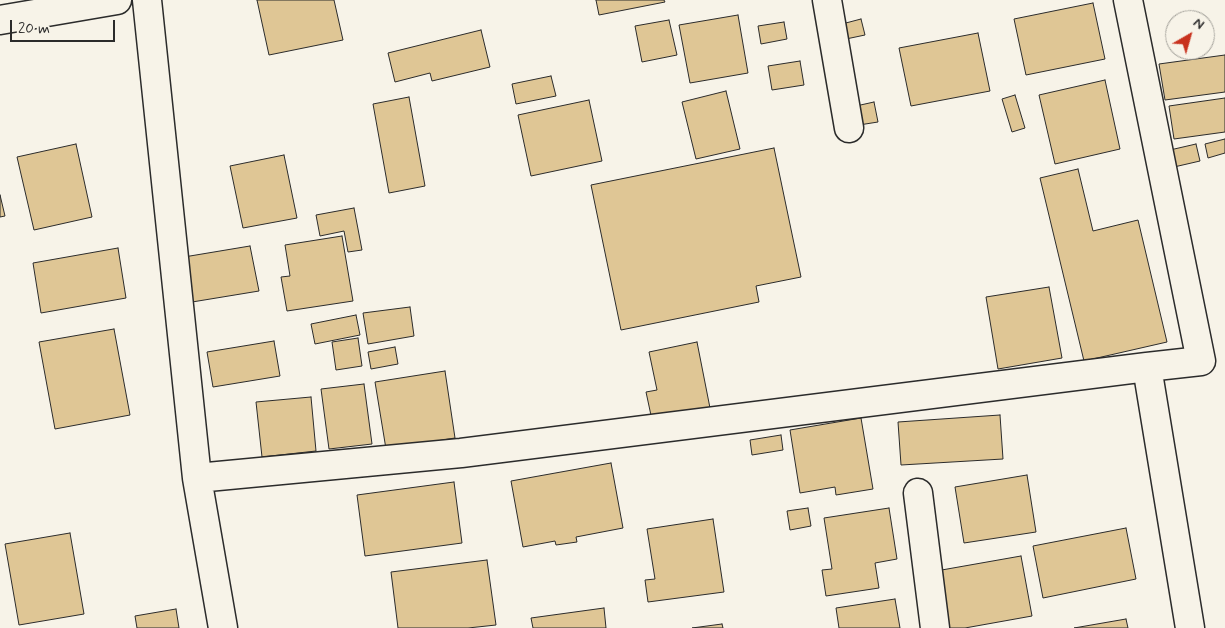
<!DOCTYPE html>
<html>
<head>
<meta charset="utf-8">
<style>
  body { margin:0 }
  #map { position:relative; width:1225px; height:628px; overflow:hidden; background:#f7f3e8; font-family:Mynerve,sans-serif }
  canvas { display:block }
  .north { position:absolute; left:1165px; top:10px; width:50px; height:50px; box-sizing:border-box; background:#f7f3e8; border:1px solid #a5a39c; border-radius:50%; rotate:38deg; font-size:14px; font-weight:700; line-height:20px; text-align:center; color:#2b2b2b }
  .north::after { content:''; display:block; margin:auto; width:18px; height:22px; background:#c8321e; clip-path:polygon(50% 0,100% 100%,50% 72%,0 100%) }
  .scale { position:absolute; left:10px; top:20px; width:105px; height:22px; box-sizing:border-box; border:2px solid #2b2b2b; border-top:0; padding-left:6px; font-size:15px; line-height:18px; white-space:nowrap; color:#2b2b2b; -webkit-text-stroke:4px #f7f3e8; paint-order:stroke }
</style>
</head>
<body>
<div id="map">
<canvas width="1225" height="628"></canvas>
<div class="north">N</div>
<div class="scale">20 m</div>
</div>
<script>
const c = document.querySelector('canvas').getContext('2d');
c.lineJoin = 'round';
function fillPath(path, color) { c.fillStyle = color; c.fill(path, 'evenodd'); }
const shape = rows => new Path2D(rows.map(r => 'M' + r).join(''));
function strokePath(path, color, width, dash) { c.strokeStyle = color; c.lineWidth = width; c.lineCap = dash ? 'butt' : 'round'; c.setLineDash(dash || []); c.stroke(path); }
const building = shape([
  [257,0,334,0,343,40,269,55,257,0],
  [596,0,664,0,665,2,599,15,596,0],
  [1093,3,1105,59,1026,75,1014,19,1093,3],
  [738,15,748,73,690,83,679,25,738,15],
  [861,19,865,35,846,39,842,24,861,19],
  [669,20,677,55,642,62,635,26,669,20],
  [784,22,787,39,761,44,758,26,784,22],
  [481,30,490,67,432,81,430,73,395,82,388,53,481,30],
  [978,33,990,91,911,106,899,48,978,33],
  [1225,55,1225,92,1165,100,1159,64,1225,55],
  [800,61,804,85,772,90,768,66,800,61],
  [551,76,556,96,516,104,512,84,551,76],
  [1105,80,1120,149,1055,164,1039,95,1105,80],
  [726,91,740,149,696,159,682,102,726,91],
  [1015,95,1025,128,1012,132,1002,99,1015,95],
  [409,97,425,186,389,193,373,104,409,97],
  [1225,98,1225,132,1174,139,1169,106,1225,98],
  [589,100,602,161,531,176,518,115,589,100],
  [874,102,878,122,859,125,856,106,874,102],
  [1225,139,1225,153,1208,158,1205,144,1225,139],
  [76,144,92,217,34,230,17,157,76,144],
  [1196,144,1200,161,1174,167,1170,150,1196,144],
  [774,148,801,277,756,286,759,302,621,330,591,185,774,148],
  [284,155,297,218,243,228,230,166,284,155],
  [1078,169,1093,231,1138,220,1167,342,1084,361,1040,178,1078,169],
  [0,195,5,216,0,217,0,195],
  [354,208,362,250,348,252,344,231,320,236,316,215,354,208],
  [342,236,353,301,287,311,281,277,290,276,285,245,342,236],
  [250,246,259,291,186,303,178,258,250,246],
  [118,248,126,298,41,313,33,263,118,248],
  [1049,287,1062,358,998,369,986,297,1049,287],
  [410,307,414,336,368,344,363,313,410,307],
  [356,315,360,335,315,344,311,324,356,315],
  [114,329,130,415,55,429,39,342,114,329],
  [358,338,362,366,336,370,332,342,358,338],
  [274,341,280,376,213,387,207,352,274,341],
  [697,342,710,408,652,420,646,392,657,390,649,352,697,342],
  [395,347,398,364,371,369,368,352,395,347],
  [445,371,455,438,386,449,375,382,445,371],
  [364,384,372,444,329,449,321,389,364,384],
  [311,397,316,451,262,457,256,402,311,397],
  [1000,415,1003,459,901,465,898,422,1000,415],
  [861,418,873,489,836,495,835,487,800,493,790,430,861,418],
  [781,435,783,450,752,455,750,440,781,435],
  [611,463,623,528,576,537,577,542,556,545,555,541,523,547,511,481,611,463],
  [1027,475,1036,532,964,543,955,487,1027,475],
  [454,482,462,543,365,556,357,495,454,482],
  [808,508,811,526,790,530,787,511,808,508],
  [889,508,897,559,875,563,879,588,826,596,822,570,832,569,824,518,889,508],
  [713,519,724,592,648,602,645,580,655,579,647,529,713,519],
  [1126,528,1136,579,1043,598,1033,546,1126,528],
  [70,533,84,614,19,625,5,544,70,533],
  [1021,556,1032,616,965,628,947,628,936,571,1021,556],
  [487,560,496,625,468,628,398,628,391,572,487,560],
  [895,599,900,628,839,628,836,608,895,599],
  [604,608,606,628,533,628,531,618,604,608],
  [176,609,179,628,137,628,135,616,176,609],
  [1126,619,1128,628,1074,628,1126,619],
  [722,624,723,628,692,628,722,624]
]);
fillPath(building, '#dfc695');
strokePath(building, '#2b2b2b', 1);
const minor = shape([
  [147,0,197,478,223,628],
  [827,0,849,128],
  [1128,0,1201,361,1147,367,1190,628],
  [0,20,117,0],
  [197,478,461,453,1147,367],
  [918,493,935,628]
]);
strokePath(minor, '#2b2b2b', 31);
strokePath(minor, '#f7f3e8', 28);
</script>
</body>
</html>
